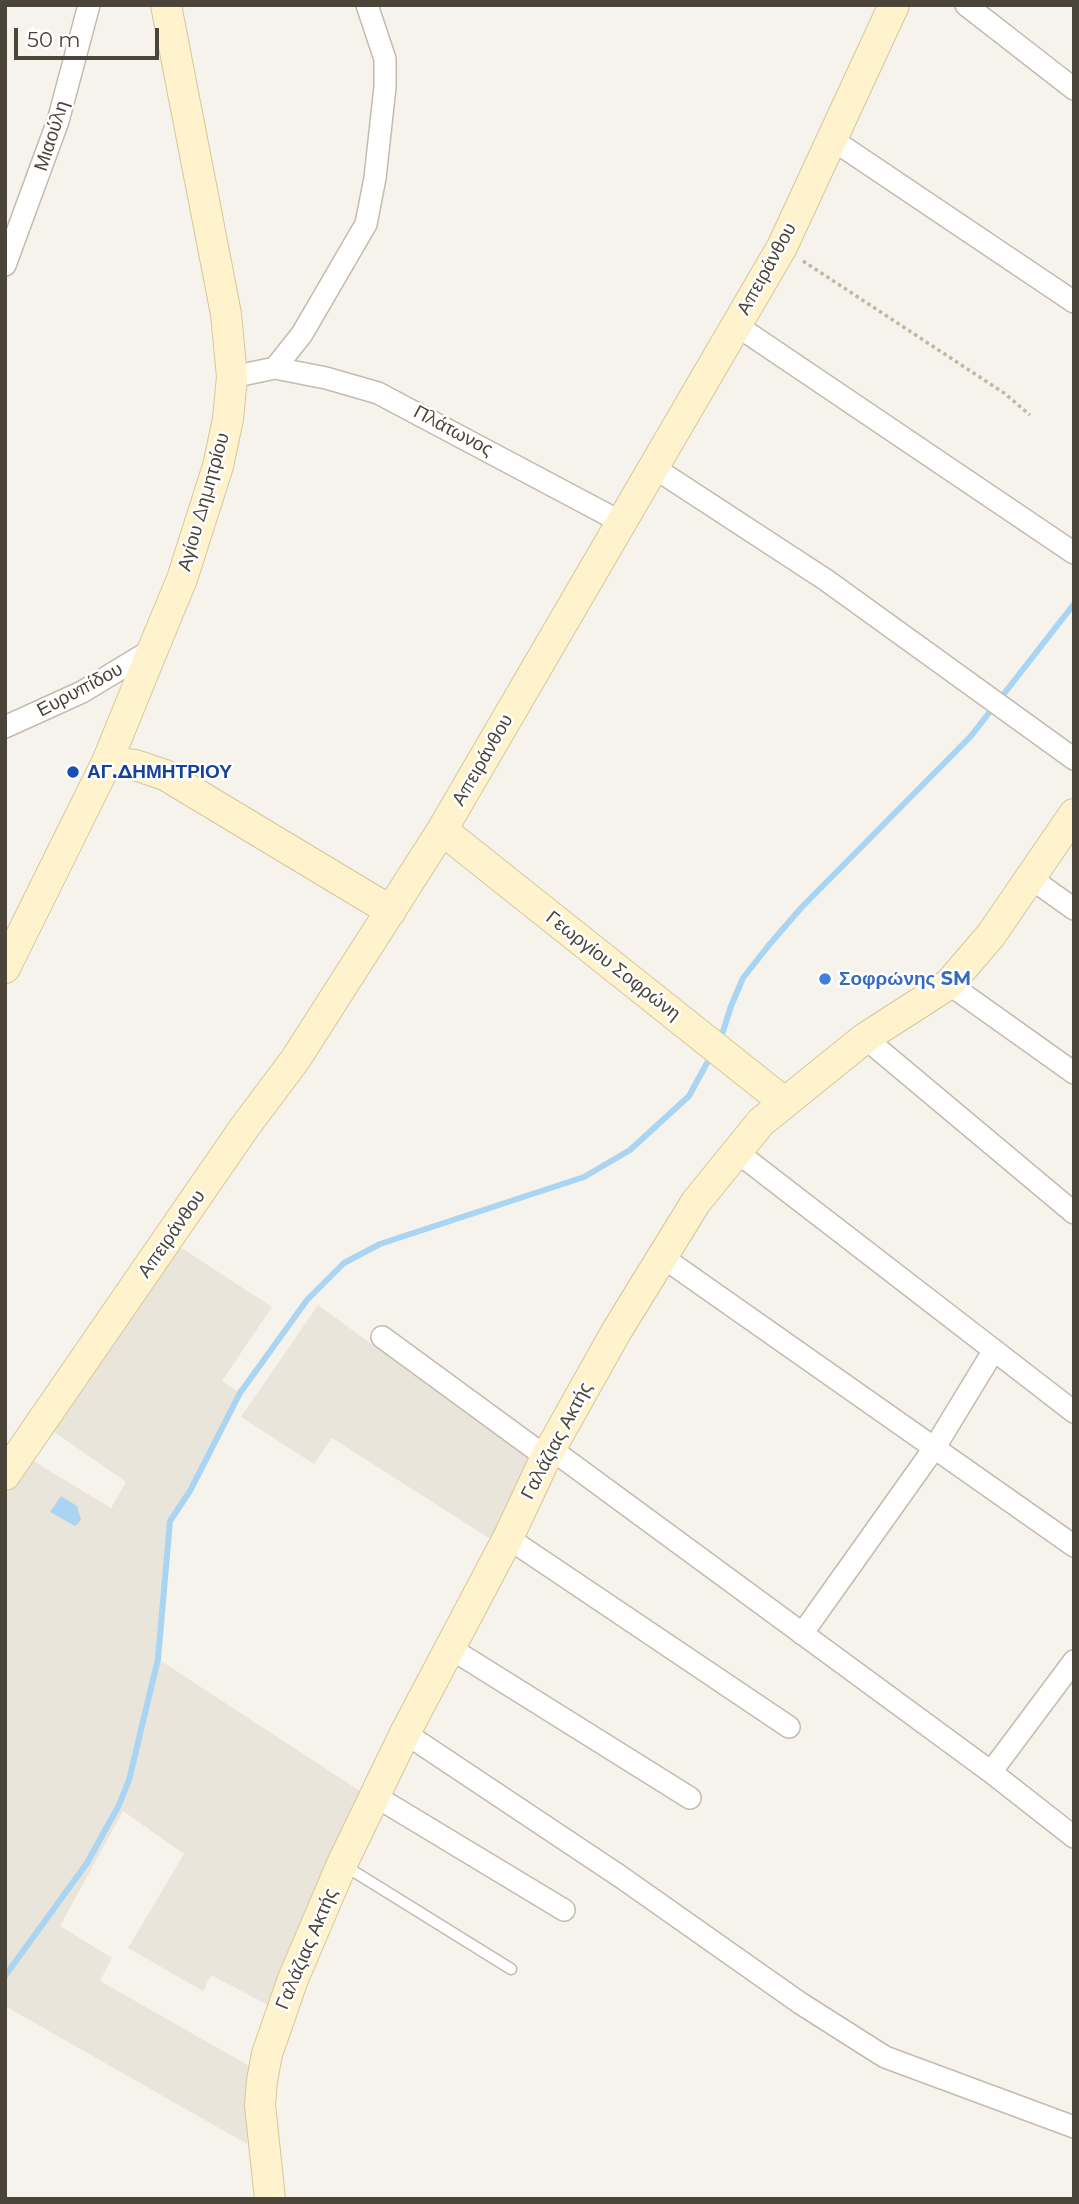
<!DOCTYPE html>
<html>
<head>
<meta charset="utf-8">
<style>
  body { margin:0 }
  #map { position:relative; width:1079px; height:2204px; overflow:hidden; background:#f6f3ec; font-family:Montserrat,sans-serif }
  canvas { display:block }
  .frame { position:absolute; inset:0; border:7px solid #4b4439; pointer-events:none }
  .scale { position:absolute; left:14px; top:28px; width:145px; height:32px; box-sizing:border-box; border:4px solid #4b4439; border-top:0; padding-left:9px; font-size:21px; line-height:24px; white-space:nowrap; color:#4b4439; -webkit-text-stroke:5px #fff; paint-order:stroke }
</style>
</head>
<body>
<div id="map">
<canvas width="1079" height="2204"></canvas>
<div class="frame"></div>
<div class="scale">50 m</div>
</div>
<script>
const c = document.querySelector('canvas').getContext('2d');
c.lineJoin = 'round';
function fillPath(path, color) { c.fillStyle = color; c.fill(path, 'evenodd'); }
const shape = rows => new Path2D(rows.map(r => 'M' + r).join(''));
function strokePath(path, color, width, dash) { c.strokeStyle = color; c.lineWidth = width; c.lineCap = dash ? 'butt' : 'round'; c.setLineDash(dash || []); c.stroke(path); }
function write(font, color, halo, rows, align = 'center') {
  c.font = font + ' Montserrat,sans-serif'; c.lineWidth = 5; c.setLineDash([]); c.textBaseline = 'middle'; c.strokeStyle = halo; c.fillStyle = color; for (const [text, x, y, turn = 0] of rows) {
    c.save(); c.translate(x, y); c.rotate((+turn || 0) * Math.PI / 180); c.textAlign = isNaN(turn) ? turn : align; if (halo) c.strokeText(text, 0, 0); c.fillText(text, 0, 0); c.restore();
  }
}
fillPath(shape([
  [177,1245,272,1307,222,1381,240,1393,190,1491,170,1521,158,1659,369,1797,270,2006,211,1975,203,1991,128,1948,184,1854,123,1811,60,1926,112,1958,100,1981,253,2068,247,2144,5,2006,5,1496,30,1459,111,1508,126,1482,53,1431],
  [318,1305,531,1460,492,1540,332,1438,314,1464,241,1417]
]), '#eae5da');
fillPath(shape([
  [61,1496,77,1506,81,1520,75,1526,50,1512]
]), '#a9d4f2');
strokePath(shape([
  [721,1038,731,1006,743,978,769,945,801,908,971,736,1074,604],
  [5,1976,87,1863,119,1805,129,1780,158,1659,170,1521,190,1491,240,1393,307,1300,344,1263,380,1244,584,1177,630,1150,689,1096,707,1063]
]), '#a9d4f2', 6);
const lane = shape([
  [345,1866,511,1969]
]);
const street = shape([
  [966,5,1074,89],
  [833,140,1074,302],
  [5,265,58,121,89,5],
  [736,325,1074,553],
  [275,368,326,378,378,393,621,522],
  [232,377,275,368,302,334,366,224,375,178,385,87,385,59,367,5],
  [653,467,826,580,1074,759],
  [5,727,82,692,153,649],
  [1029,877,1074,909],
  [949,984,1074,1073],
  [865,1038,1074,1213],
  [737,1152,1074,1412],
  [661,1256,1074,1546],
  [382,1337,546,1457],
  [551,1449,991,1772,1074,1837],
  [508,1538,789,1727],
  [802,1634,935,1447,994,1350],
  [450,1648,690,1798],
  [405,1733,621,1877,800,2003,885,2057,1074,2127],
  [991,1772,1074,1661],
  [375,1796,564,1910]
]);
const secondary = shape([
  [107,762,135,765,165,775,391,911],
  [442,830,784,1102],
  [5,968,107,762,153,649,182,579,218,466,228,419,232,377,226,314,166,5],
  [5,1475,244,1128,295,1060,442,830,782,247,894,5],
  [270,2199,260,2105,262,2081,267,2054,293,1979,342,1864,405,1733,508,1538,546,1457,616,1332,696,1202,761,1122,865,1038,949,984,991,935,1074,814]
]);
strokePath(lane, '#c2bbae', 13);
strokePath(street, '#c2bbae', 24);
strokePath(secondary, '#d6c79b', 32);
strokePath(shape([
  [803,261,1004,393,1030,415]
]), '#c4b79f', 3.5, [3.5, 3.5]);
strokePath(lane, '#fff', 10);
strokePath(street, '#fff', 21);
strokePath(secondary, '#fff3cd', 30);
for (const [x, y, r, color] of [
  [73,772,7,"#1a4fb4"],
  [825,979,7,"#3f7fe0"]
]) { const dot = new Path2D(); dot.arc(x, y, r, 0, 2 * Math.PI); c.fillStyle = color; c.fill(dot); strokePath(dot, '#fff', 2.5); }
write('19px', '#4b4439', '#fff', [
  ["Μιαούλη",52,136,-72],
  ["Απειράνθου",767,269,-61],
  ["Πλάτωνος",453,431,28],
  ["Αγίου Δημητρίου",204,502,-74],
  ["Ευρυπίδου",80,690,-28],
  ["Απειράνθου",483,760,-60],
  ["Γεωργίου Σοφρώνη",613,966,38],
  ["Απειράνθου",172,1234,-55],
  ["Γαλάζιας Ακτής",557,1441,-62],
  ["Γαλάζιας Ακτής",307,1949,-67]
]);
write('bold 19px', '#164399', '#fff', [
  ["ΑΓ.ΔΗΜΗΤΡΙΟΥ",87,772]
], 'left');
write('bold 19px', '#366cbe', '#fff', [
  ["Σοφρώνης SM",839,979]
], 'left');
</script>
</body>
</html>
